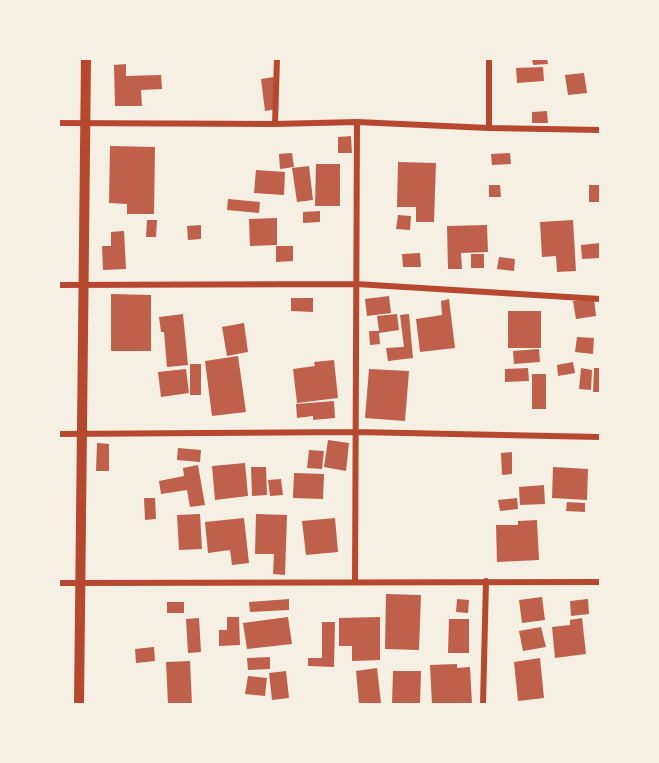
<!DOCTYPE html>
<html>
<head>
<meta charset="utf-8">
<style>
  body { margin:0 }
  #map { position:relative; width:659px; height:763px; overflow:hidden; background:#f6efe4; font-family:Figtree,sans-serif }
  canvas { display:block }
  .frame { position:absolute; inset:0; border:60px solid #f6efe4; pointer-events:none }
</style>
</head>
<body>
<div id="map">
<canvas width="659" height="763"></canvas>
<div class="frame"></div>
</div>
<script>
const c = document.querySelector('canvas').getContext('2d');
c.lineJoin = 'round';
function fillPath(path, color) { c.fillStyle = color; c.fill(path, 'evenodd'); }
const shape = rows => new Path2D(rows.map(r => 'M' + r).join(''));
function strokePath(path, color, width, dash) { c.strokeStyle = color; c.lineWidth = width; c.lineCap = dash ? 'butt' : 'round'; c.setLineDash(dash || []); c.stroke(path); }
fillPath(shape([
  [532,58,547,58,548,64,533,65],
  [126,64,126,76,161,75,162,89,141,90,142,106,115,106,114,65],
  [543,67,544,81,517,83,516,68],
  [584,73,587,93,568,95,565,75],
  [274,77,278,109,265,111,261,79],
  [547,111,548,123,532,123,532,112],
  [351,136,352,153,338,153,338,137],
  [110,146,155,147,154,214,127,214,127,204,109,203],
  [292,153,294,167,280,169,279,154],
  [510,153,511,164,492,165,491,154],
  [398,162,436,163,434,222,416,222,416,207,397,207],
  [316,164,340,164,340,206,315,206],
  [309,166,313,200,297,202,292,168],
  [256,170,285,172,284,195,254,193],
  [489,185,500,185,501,197,489,197],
  [589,185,600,185,600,202,589,202],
  [228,199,260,202,259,213,227,210],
  [320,211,320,222,303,223,303,212],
  [398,215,411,216,410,230,396,229],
  [277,218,277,245,250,246,249,219],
  [147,220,157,220,156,237,146,237],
  [573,220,576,271,557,272,556,256,542,257,540,222],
  [201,225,201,239,188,240,187,226],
  [487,225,488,252,461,253,462,269,448,269,447,226],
  [124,231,126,269,103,270,102,246,111,246,111,232],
  [600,243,600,258,582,259,581,245],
  [276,246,293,246,293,261,276,262],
  [420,253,421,267,403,267,402,254],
  [471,254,484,254,484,268,471,268],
  [499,257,515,259,514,271,497,269],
  [111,294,151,295,151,351,111,351],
  [389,296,391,313,367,316,365,299],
  [291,298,313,298,313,312,291,311],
  [594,298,596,316,576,319,573,301],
  [449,299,455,348,420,352,416,319,442,315,441,301],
  [508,311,541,311,541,348,508,348],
  [183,314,188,365,167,367,164,332,161,332,159,317],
  [397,314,399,330,379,333,380,344,370,345,369,331,379,331,377,316],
  [409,314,413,358,388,361,386,348,404,347,400,315],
  [244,323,248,352,227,356,222,327],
  [577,337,594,338,593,354,575,352],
  [539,349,540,362,514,364,513,351],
  [238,356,246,412,212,416,205,361],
  [334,360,338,398,297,403,293,369,315,366,314,362],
  [573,362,575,373,558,376,557,365],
  [190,364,201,364,201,395,190,395],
  [528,368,529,381,505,382,505,369],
  [581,368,592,370,591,390,579,389],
  [594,368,600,368,600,392,593,392],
  [186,369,189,393,161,397,158,372],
  [369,369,409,371,405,421,365,418],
  [532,374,546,374,546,409,532,409],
  [334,401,335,418,313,420,313,416,297,418,296,404],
  [328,440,349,443,346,471,324,467],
  [97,443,109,444,109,471,96,471],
  [178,448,201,450,200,462,177,460],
  [309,450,324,451,322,469,307,468],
  [512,452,512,474,502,475,501,453],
  [245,463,248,496,215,500,212,466],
  [198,465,205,505,190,507,187,490,161,494,159,481,184,476,183,468],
  [251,467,266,467,267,495,252,496],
  [553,467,588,469,587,500,552,498],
  [294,473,324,474,323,499,293,498],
  [281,479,283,495,270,496,268,480],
  [544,485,545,504,520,505,519,487],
  [144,498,155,498,156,519,145,520],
  [517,498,518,509,500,511,498,500],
  [567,502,585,503,585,512,566,511],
  [200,514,202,549,179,550,177,515],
  [256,514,287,515,285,575,273,574,274,554,255,554],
  [244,518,249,563,232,565,230,550,208,553,205,522],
  [335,518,338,552,306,555,302,521],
  [537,520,539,560,497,562,496,525,518,525,518,521],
  [386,594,421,595,419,650,385,649],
  [542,597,545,620,522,623,519,600],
  [289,599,289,610,250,612,249,602],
  [457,599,469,600,468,613,456,612],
  [588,599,589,614,571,616,570,601],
  [167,602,184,602,184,613,167,613],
  [227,617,239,617,240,645,219,646,219,630,227,630],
  [288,617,292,644,247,649,243,623],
  [380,617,380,660,352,661,352,646,339,646,339,618],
  [199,618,201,652,188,653,186,619],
  [582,618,586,654,555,658,552,627,570,625,570,620],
  [449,619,469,619,469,653,448,653],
  [322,622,335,622,334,667,308,666,308,658,322,658],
  [541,627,546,647,523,651,519,631],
  [154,647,155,661,136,663,135,649],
  [270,657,270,669,248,670,247,658],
  [540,658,544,698,518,701,514,662],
  [190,661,192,704,168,704,166,662],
  [457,664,457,668,470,667,472,704,432,704,430,665],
  [377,668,381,703,359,704,356,671],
  [286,671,289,698,272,700,269,673],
  [393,671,421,671,420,704,392,704],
  [248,676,267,678,265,696,245,694]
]), '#bf614a');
strokePath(shape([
  [58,123,275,124,357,122,489,128,600,130],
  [275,124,277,58],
  [489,128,489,58],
  [58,285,356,284,600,299],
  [58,434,356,432,600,437],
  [355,582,357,122],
  [58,583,600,582],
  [483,704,486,581]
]), '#b5482f', 6);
strokePath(shape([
  [79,704,86,58]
]), '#b5482f', 10);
</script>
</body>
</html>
